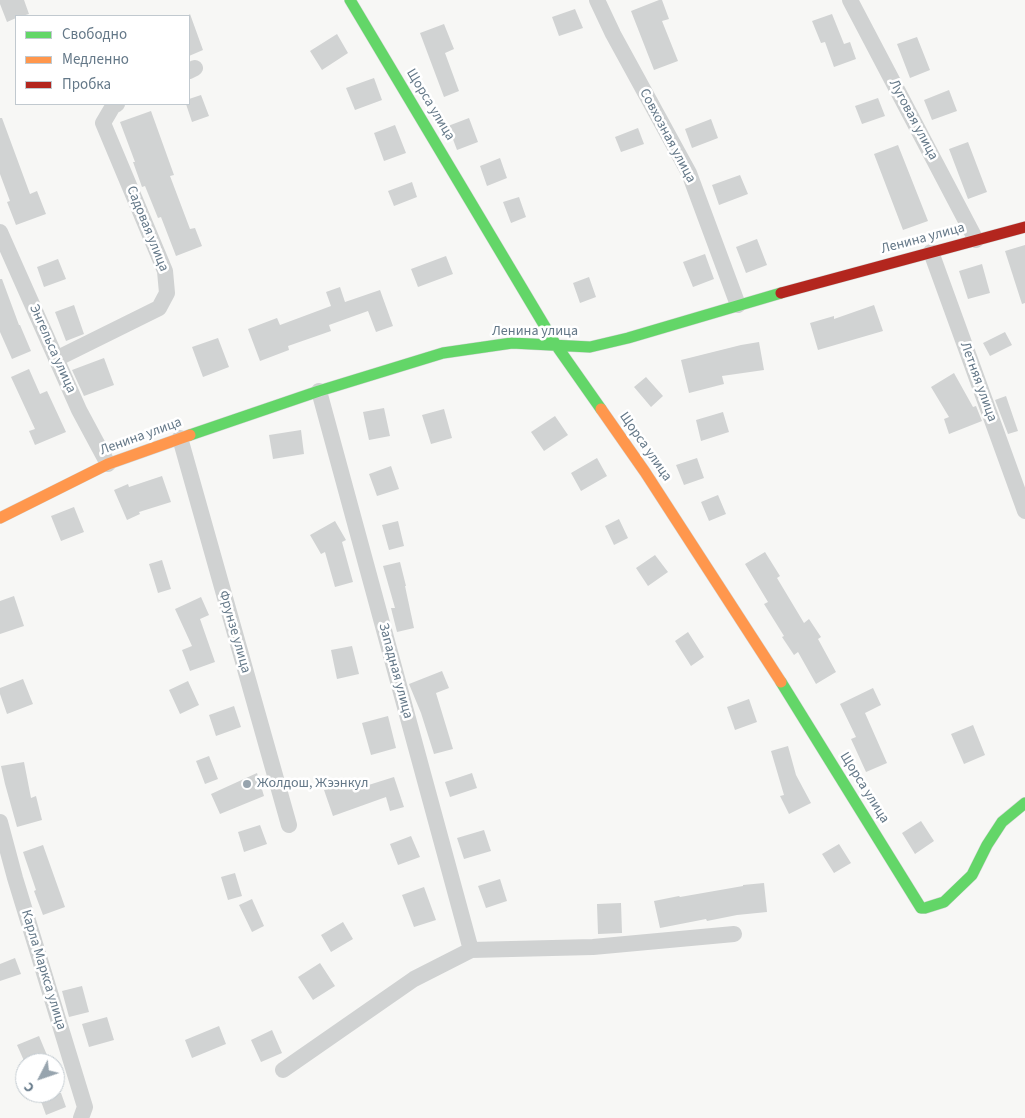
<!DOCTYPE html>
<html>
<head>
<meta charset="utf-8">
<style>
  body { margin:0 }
  #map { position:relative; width:1025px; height:1118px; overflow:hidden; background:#f7f7f5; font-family:"Source Sans 3",sans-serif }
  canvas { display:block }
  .legend { position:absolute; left:15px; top:15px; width:175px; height:90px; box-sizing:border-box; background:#fff; border:1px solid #c1c9cf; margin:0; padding:6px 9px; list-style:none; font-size:15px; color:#647888 }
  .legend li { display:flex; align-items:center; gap:10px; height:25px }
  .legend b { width:25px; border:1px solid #c1c9cf }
  .north { position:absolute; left:15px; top:1053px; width:50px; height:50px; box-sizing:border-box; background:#fff; border:1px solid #c1c9cf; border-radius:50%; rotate:229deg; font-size:14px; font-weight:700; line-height:20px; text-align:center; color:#647888 }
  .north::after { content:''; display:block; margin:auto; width:18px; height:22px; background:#97a4ae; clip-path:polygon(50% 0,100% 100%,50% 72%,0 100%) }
</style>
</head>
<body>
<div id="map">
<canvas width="1025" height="1118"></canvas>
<ul class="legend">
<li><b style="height:6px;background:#63d668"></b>Свободно</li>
<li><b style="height:6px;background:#ff974d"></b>Медленно</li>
<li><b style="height:6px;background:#b3261e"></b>Пробка</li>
</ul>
<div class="north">С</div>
</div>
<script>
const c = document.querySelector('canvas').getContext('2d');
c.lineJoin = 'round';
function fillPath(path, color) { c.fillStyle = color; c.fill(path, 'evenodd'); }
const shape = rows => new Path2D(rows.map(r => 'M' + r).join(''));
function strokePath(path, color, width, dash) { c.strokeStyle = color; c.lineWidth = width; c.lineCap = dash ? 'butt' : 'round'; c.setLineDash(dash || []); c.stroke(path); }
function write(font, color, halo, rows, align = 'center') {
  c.font = font + ' "Source Sans 3",sans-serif'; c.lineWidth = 5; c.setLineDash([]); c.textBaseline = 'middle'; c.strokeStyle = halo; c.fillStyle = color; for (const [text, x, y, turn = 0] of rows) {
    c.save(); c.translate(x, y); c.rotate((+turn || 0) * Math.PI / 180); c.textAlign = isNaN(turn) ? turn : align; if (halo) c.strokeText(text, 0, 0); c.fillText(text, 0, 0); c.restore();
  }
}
fillPath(shape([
  [0,0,24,0,29,14,22,16,16,16,16,18,7,22,0,4],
  [659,0,662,0,669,19,662,21,678,61,654,70,631,11],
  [575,9,583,28,559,36,552,17],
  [190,14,203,50,189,56,189,15],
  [832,14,844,44,850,42,856,59,834,67,825,42,821,43,812,21],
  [444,24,454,49,445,53,459,91,444,97,420,33],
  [337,34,348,53,322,70,310,51],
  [917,37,930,70,910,78,897,44],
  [374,78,382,100,355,110,346,88],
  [949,90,957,111,932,120,924,100],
  [201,95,209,116,192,122,186,104,189,104,189,99],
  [878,98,885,116,862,124,855,106],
  [151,111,174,175,170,176,190,229,195,228,202,246,176,256,161,217,158,218,145,186,142,187,133,162,135,162,120,122],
  [0,118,2,118,30,194,37,191,46,214,16,225,7,202,10,201,0,174],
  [469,118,478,142,457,150,448,126],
  [711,119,718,138,692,148,685,129],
  [395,125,406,153,384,161,374,133],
  [638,128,644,144,621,152,615,137],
  [968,142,987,192,968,199,949,149],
  [898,145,928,221,903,230,874,154],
  [500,158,507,178,487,186,480,166],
  [740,175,748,194,719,205,712,185],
  [412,182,417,197,394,206,388,191],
  [519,197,526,217,511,223,503,202],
  [757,239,767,265,746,273,736,247],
  [1025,245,1025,303,1022,304,1005,251],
  [705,254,714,279,693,287,683,262],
  [446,256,453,274,418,287,411,269],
  [58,259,66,279,44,287,37,267],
  [982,264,990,293,968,299,959,271],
  [589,277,596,297,580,303,573,283],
  [0,279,2,279,19,325,20,325,31,351,12,359,0,332],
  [340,287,345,302,380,290,393,326,376,332,368,311,329,325,331,331,288,346,289,350,260,361,248,329,277,318,280,325,331,306,326,292],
  [74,305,84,334,66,341,55,312],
  [874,305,883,331,818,350,810,323,834,316,834,319],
  [1005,332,1012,345,990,356,983,343],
  [218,338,229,367,203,377,192,347],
  [759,342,764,370,722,376,724,384,689,393,681,360,741,345],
  [104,358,114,385,84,396,72,370],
  [29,369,40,394,47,391,66,432,35,445,29,431,35,429,11,377],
  [954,373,973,407,976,406,982,421,949,434,944,419,949,417,931,387],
  [646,377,663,396,651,407,634,387],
  [1006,396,1018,431,1008,434,995,400],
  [384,408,390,436,369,440,363,412],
  [444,409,452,438,431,444,422,415],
  [723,412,729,432,701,441,696,420],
  [555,416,568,435,544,451,531,432],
  [301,430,304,454,273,459,269,435],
  [597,458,607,476,581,491,571,473],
  [697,458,704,478,684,485,676,465],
  [391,466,399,489,377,496,369,474],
  [162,476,171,502,139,512,140,514,127,520,114,490,128,484,129,487],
  [718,495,726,514,709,521,701,502],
  [74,507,84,532,61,541,51,516],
  [619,519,628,538,614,545,605,526],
  [335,521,346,540,342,542,353,582,335,587,325,552,321,554,310,535],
  [398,521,404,546,389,550,382,525],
  [765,552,780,576,777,578,804,623,809,619,821,637,818,639,836,672,816,684,798,652,794,655,782,637,784,636,764,604,768,602,745,564],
  [655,555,668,572,648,586,636,568],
  [162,560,171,589,158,593,149,564],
  [400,562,406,586,405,586,414,628,397,632,391,608,395,608,383,566],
  [14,596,24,626,0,634,0,601],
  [201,597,209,615,200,619,215,662,190,671,182,650,192,646,175,609],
  [688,632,704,657,691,666,675,641],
  [352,646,359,674,337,679,331,650],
  [442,671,449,688,436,693,453,749,434,754,421,713,409,684],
  [23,679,33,704,7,714,0,694,0,688],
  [188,681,199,705,180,714,169,690],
  [873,688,881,705,865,713,887,763,866,772,851,739,856,737,840,704],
  [749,699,757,722,735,730,727,707],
  [234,706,241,727,216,736,209,715],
  [388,716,396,748,371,755,362,723],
  [973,725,985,755,964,764,951,734],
  [788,746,796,775,811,803,789,814,780,796,784,795,771,751],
  [209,756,218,779,205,784,196,761],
  [24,762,31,798,36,796,42,820,17,827,5,784,1,766],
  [257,773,264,796,220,814,211,794],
  [472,773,477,788,450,797,445,782],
  [394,777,404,807,390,811,386,797,333,816,324,790,355,779,359,788],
  [921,821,934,841,915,854,902,833],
  [260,825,267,844,244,852,238,832],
  [484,830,491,851,464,859,457,838],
  [411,836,420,857,398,865,390,844],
  [839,844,851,863,834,873,822,854],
  [43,845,65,907,43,915,34,891,36,890,23,852],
  [235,873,242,896,228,900,221,877],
  [500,879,507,901,486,908,478,886],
  [764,883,767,912,737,915,707,921,706,919,660,928,654,901,679,896,680,897,743,886,743,885],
  [424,887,436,920,414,927,402,895],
  [252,899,264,926,252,932,239,905],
  [621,903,622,933,598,934,597,904],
  [343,922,353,939,331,952,321,935],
  [15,958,21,974,0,981,0,964],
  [320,963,335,986,313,1000,298,977],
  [82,986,89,1012,69,1017,62,991],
  [107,1017,114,1040,89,1047,82,1024],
  [219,1026,226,1044,192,1058,185,1040],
  [272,1030,282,1053,261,1062,251,1040],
  [39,1036,49,1060,48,1060,49,1063,25,1063,17,1045],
  [38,1093,61,1093,66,1107,46,1115]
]), '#d1d3d3');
const fast = shape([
  [350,0,556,345,601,409],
  [190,435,319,391,443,353,512,343,590,347,628,338,781,293],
  [781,682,921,908,925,908,944,902,972,875,987,845,1002,822,1025,803]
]);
const slow = shape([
  [601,409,645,472,781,682],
  [0,518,108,464,190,435]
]);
const jam = shape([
  [781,293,1025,227]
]);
strokePath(fast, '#d3d5d5', 12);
strokePath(slow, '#d3d5d5', 12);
strokePath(jam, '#d3d5d5', 12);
strokePath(shape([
  [597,0,613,34,689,173,738,305],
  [850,0,976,240],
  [189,71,195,68],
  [0,232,79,410,108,464],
  [931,252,1025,511],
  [56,359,159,308,167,293,165,271,103,123,113,106,117,104],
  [319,391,471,950],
  [180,438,289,825],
  [0,822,15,878,85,1107,81,1118],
  [283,1070,414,979,471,950,593,947,734,934]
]), '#d0d2d2', 16);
strokePath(fast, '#63d668', 11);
strokePath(slow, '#ff974d', 11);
strokePath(jam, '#b3261e', 11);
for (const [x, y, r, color] of [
  [247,784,5,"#97a4ae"]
]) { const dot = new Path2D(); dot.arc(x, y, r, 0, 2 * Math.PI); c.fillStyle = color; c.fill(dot); strokePath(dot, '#fff', 2); }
write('14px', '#647888', '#fff', [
  ["Щорса улица",430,105,59],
  ["Луговая улица",913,120,62],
  ["Совхозная улица",667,136,62],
  ["Садовая улица",147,229,68],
  ["Ленина улица",923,239,-15],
  ["Ленина улица",535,332],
  ["Энгельса улица",52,349,66],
  ["Летняя улица",978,382,70],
  ["Ленина улица",141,437,-20],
  ["Щорса улица",645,447,55],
  ["Фрунзе улица",234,632,74],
  ["Западная улица",395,671,75],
  ["Щорса улица",864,788,58],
  ["Карла Маркса улица",43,970,73]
]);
write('14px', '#647888', '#fff', [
  ["Жолдош, Жээнкул",257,784]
], 'left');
</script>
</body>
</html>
